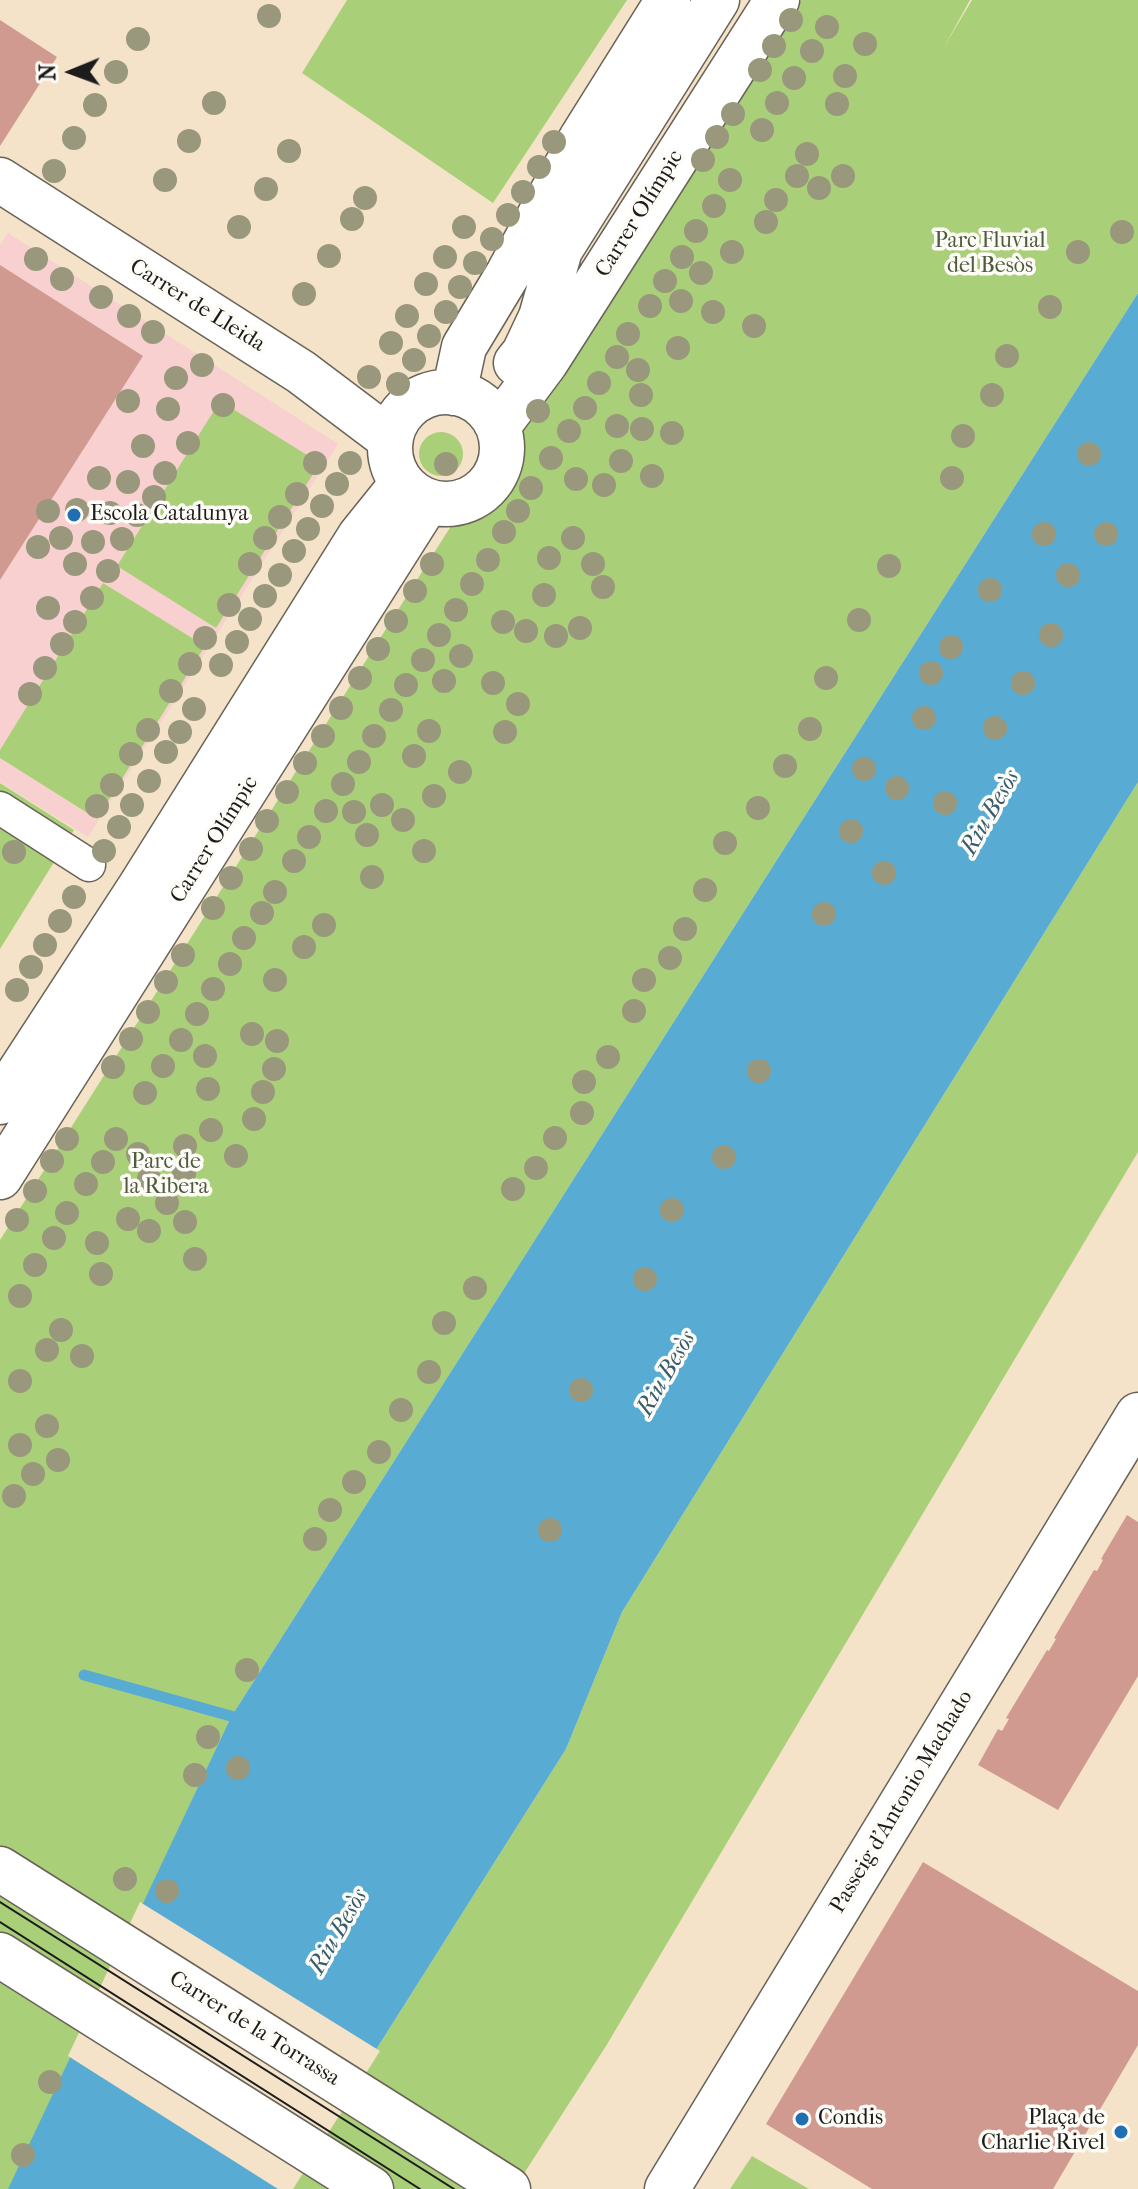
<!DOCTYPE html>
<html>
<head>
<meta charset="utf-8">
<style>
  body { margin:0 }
  #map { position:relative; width:1138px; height:2189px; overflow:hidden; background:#f4e3c8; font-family:"IM FELL French Canon",serif }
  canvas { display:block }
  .north { position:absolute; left:32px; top:32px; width:80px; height:80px; -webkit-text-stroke:6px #fdfcf7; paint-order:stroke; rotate:269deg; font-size:22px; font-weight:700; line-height:32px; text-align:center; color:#1c1c1c }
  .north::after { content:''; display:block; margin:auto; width:28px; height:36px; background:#1c1c1c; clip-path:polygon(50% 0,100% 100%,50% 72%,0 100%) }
</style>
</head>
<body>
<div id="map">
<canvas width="1138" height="2189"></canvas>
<div class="north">N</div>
</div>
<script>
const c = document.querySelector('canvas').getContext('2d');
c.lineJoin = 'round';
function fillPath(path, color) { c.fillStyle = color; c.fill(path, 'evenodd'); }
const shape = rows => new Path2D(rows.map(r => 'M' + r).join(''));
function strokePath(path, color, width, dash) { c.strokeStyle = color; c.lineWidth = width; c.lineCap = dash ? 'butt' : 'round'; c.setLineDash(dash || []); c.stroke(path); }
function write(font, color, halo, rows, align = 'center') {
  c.font = font + ' "IM FELL French Canon",serif'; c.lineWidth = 7; c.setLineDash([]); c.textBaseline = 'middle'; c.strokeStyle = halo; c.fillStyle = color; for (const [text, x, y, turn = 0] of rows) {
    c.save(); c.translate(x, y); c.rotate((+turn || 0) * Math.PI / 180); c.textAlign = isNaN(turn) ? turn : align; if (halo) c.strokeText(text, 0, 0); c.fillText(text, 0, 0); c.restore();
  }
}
fillPath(shape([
  [8,233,338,444,88,837,0,782,0,758,98,819,204,646,103,583,0,750,0,245]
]), '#f7d0cf');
fillPath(shape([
  [347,0,627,0,493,203,302,73],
  [801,0,970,0,944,47,972,0,1138,0,1138,293,231,1717,13,2182,8,2189,0,2189,0,1240,451,526,471,522,497,496,517,456,521,426],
  [220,401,320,463,216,628,117,566],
  '419 454a22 22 0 1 1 44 0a22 22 0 1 1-44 0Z',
  [103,583,205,646,97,819,0,758,0,750],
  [1138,782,1138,1152,606,2046,514,2189,288,2189,566,1749,622,1612],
  [0,783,74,830,0,949],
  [752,2156,809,2189,730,2189]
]), '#aacf79');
fillPath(shape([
  [1138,293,1138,782,622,1612,566,1749,288,2189,8,2189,231,1717]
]), '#58acd4');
fillPath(shape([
  [140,1902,380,2051,293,2189,278,2189,68,2056]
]), '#f4e3c8');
strokePath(shape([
  [84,1675,245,1720]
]), '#58acd4', 11);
fillPath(shape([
  [0,20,57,57,0,146],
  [0,265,143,356,0,580],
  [1127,1515,1138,1522,1138,1676,1058,1810,978,1765,998,1729,1002,1731,1009,1719,1006,1718,1047,1650,1049,1651,1056,1639,1054,1638,1094,1570,1097,1571,1103,1560,1101,1559],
  [923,1862,1138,1991,1138,2045,1053,2189,872,2189,766,2124]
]), '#d19a91');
const pedestrian = shape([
  [0,808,89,865]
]);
const minor = shape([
  [0,180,301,372,390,439],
  [516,363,524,353,541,317,560,250,717,0],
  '390 448a56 56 0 1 1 112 0a56 56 0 1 1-112 0Z',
  [454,393,464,347,508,274,581,139,668,0],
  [499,425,546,362,777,0],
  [0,1102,140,887,360,536,401,485],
  [0,1177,428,501],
  [667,2189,1138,1415]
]);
const tertiary = shape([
  [0,1869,508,2189],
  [0,1955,371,2189]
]);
strokePath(pedestrian, '#686258', 35);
strokePath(minor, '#686258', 47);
strokePath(tertiary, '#686258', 47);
strokePath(pedestrian, '#fff', 32);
strokePath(minor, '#fff', 44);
strokePath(tertiary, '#fff', 44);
strokePath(shape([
  [0,1902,454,2189],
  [0,1922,420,2189]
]), '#1c1c1c', 2);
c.fillStyle = '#99987c';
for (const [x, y] of [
  [269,16],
  [791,20],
  [827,27],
  [138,39],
  [865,44],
  [774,46],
  [812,51],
  [760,70],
  [116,72],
  [845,76],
  [794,78],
  [214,103],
  [777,103],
  [837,104],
  [95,105],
  [733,114],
  [762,130],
  [717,137],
  [74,138],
  [189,141],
  [554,142],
  [289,151],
  [807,154],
  [703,160],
  [539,167],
  [54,171],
  [797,176],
  [843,176],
  [165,180],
  [730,180],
  [819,188],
  [266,189],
  [523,192],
  [365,198],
  [776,200],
  [714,206],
  [508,215],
  [352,219],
  [766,222],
  [239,227],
  [464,227],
  [696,231],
  [1122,232],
  [492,239],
  [732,252],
  [1078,252],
  [329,256],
  [445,257],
  [682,257],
  [36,259],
  [475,263],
  [701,273],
  [62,279],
  [665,281],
  [426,284],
  [460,287],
  [304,294],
  [101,297],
  [681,301],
  [650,306],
  [1050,307],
  [446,312],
  [713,312],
  [129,316],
  [407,316],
  [754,326],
  [153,332],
  [628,334],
  [429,336],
  [391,343],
  [678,348],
  [1007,356],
  [617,357],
  [414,360],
  [202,365],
  [638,370],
  [369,377],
  [176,378],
  [599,383],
  [398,384],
  [641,395],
  [992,395],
  [128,401],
  [223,405],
  [585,408],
  [168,409],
  [538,411],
  [617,426],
  [642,429],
  [569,431],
  [672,433],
  [963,436],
  [188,443],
  [143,446],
  [1089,454],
  [551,458],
  [621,461],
  [315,463],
  [350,463],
  [446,464],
  [165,473],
  [652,476],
  [99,478],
  [952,478],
  [576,479],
  [128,482],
  [337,484],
  [604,485],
  [531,488],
  [297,494],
  [154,497],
  [322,506],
  [77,510],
  [48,511],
  [518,511],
  [110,513],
  [137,515],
  [280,517],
  [308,529],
  [504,532],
  [1044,534],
  [1106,534],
  [61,538],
  [265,538],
  [573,538],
  [122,539],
  [93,542],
  [38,547],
  [294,551],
  [549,558],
  [488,560],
  [75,564],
  [250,564],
  [432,564],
  [593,564],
  [889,566],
  [108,571],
  [280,575],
  [1068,575],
  [472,584],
  [603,587],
  [990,590],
  [415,591],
  [544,595],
  [265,596],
  [92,598],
  [229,605],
  [48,608],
  [456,610],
  [250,619],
  [859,620],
  [396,621],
  [75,622],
  [503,622],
  [580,628],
  [526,631],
  [439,635],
  [1051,635],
  [556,636],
  [205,638],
  [237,642],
  [62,644],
  [951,647],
  [378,649],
  [461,656],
  [423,660],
  [190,664],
  [221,665],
  [45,668],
  [931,673],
  [360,678],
  [826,678],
  [444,681],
  [493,683],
  [1023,683],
  [406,685],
  [171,691],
  [30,694],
  [518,704],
  [341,708],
  [194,709],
  [391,710],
  [924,718],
  [995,728],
  [810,729],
  [148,730],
  [429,731],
  [180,732],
  [505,732],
  [323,736],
  [374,736],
  [166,752],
  [131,754],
  [414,756],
  [359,762],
  [305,763],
  [785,766],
  [864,769],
  [460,772],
  [149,781],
  [343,784],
  [112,785],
  [897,788],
  [287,792],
  [434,796],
  [945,803],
  [132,805],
  [382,805],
  [97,806],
  [758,808],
  [326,811],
  [354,812],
  [403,820],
  [267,821],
  [119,827],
  [851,831],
  [367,835],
  [309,837],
  [725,843],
  [251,849],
  [104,851],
  [424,851],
  [14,852],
  [294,861],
  [884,873],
  [372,877],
  [231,878],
  [705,890],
  [275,892],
  [74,897],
  [213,908],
  [262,913],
  [824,914],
  [60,921],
  [324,925],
  [685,929],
  [244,938],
  [45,945],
  [304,947],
  [183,955],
  [670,958],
  [230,964],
  [31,967],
  [275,980],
  [644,980],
  [166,982],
  [213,989],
  [17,990],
  [634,1011],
  [148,1012],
  [197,1014],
  [252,1034],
  [131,1039],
  [181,1040],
  [277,1041],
  [205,1056],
  [608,1057],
  [163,1066],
  [113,1067],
  [274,1069],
  [759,1071],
  [584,1082],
  [208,1089],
  [263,1092],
  [145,1093],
  [582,1113],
  [254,1119],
  [211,1130],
  [555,1138],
  [67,1139],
  [116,1139],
  [185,1146],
  [138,1154],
  [236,1156],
  [724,1157],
  [52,1161],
  [103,1162],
  [536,1168],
  [184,1174],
  [149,1179],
  [86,1184],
  [513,1189],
  [35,1191],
  [167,1203],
  [672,1210],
  [67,1213],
  [128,1219],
  [17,1220],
  [185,1222],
  [149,1231],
  [54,1238],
  [97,1243],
  [195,1259],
  [35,1265],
  [101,1274],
  [645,1279],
  [475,1288],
  [20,1296],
  [444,1323],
  [61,1330],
  [47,1350],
  [82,1356],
  [429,1372],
  [20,1381],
  [581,1390],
  [401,1410],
  [47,1426],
  [20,1445],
  [379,1452],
  [58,1460],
  [33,1474],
  [354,1482],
  [14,1496],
  [330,1510],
  [550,1530],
  [315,1539],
  [247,1670],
  [208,1737],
  [238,1768],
  [195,1775],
  [125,1879],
  [167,1891],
  [50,2082],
  [23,2155]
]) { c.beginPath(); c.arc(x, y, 12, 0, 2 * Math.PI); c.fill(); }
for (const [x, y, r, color] of [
  [74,515,8,"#1f6fb2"],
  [802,2119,8,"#1f6fb2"],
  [1121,2132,8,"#1f6fb2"]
]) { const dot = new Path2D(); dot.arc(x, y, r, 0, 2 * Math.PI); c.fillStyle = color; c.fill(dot); strokePath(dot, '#fdfcf7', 3); }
write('22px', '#1c1c1c', '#fdfcf7', [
  ["Carrer Olímpic",640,214,-58],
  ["Carrer de Lleida",197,306,32],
  ["Carrer Olímpic",215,840,-58],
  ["Passeig d'Antonio Machado",902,1802,-59],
  ["Carrer de la Torrassa",254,2029,32]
]);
write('22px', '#4e5b3d', '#fdfcf7', [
  ["Parc Fluvial",990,242],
  ["del Besòs",990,267],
  ["Parc de",166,1163],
  ["la Ribera",166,1188]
]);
write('22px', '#1c1c1c', '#fdfcf7', [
  ["Escola Catalunya",90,515],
  ["Condis",818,2119],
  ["Plaça de",1105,2119,"right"],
  ["Charlie Rivel",1105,2144,"right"]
], 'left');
write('italic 24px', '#375d6f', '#fdfcf7', [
  ["Riu Besòs",991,813,-60],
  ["Riu Besòs",667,1374,-60],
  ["Riu Besòs",339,1932,-60]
]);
</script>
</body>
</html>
